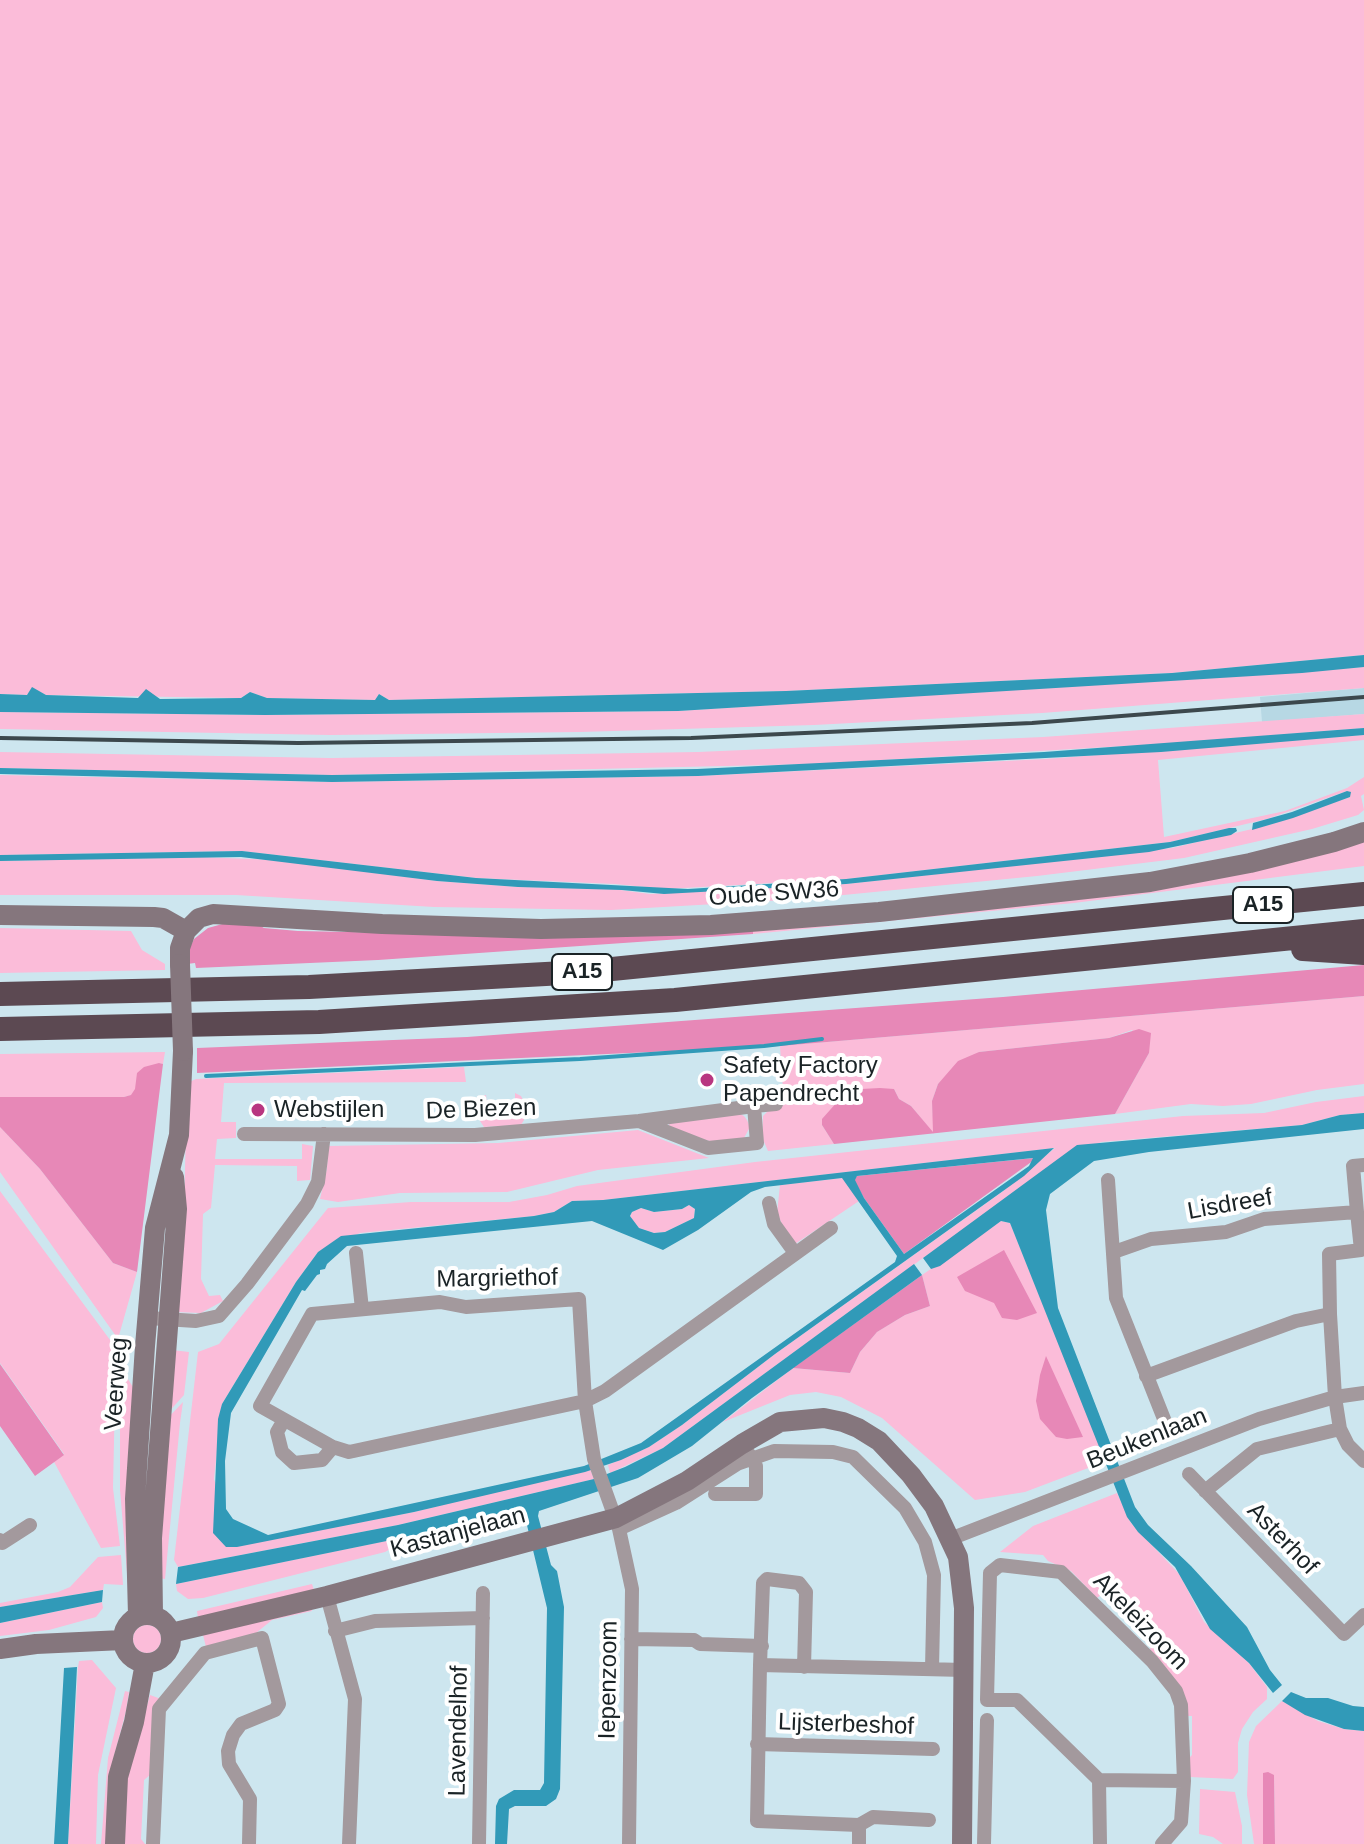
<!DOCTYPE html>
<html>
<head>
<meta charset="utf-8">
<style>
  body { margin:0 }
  canvas { display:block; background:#cde6ef }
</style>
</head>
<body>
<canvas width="1364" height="1844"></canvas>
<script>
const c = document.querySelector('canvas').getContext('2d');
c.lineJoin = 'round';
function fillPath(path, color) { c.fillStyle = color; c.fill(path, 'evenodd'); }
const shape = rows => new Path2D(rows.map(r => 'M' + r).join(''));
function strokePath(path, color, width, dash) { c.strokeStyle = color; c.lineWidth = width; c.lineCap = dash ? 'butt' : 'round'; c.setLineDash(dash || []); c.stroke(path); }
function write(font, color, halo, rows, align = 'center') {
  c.font = font + ' Arial,sans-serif'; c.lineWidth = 8; c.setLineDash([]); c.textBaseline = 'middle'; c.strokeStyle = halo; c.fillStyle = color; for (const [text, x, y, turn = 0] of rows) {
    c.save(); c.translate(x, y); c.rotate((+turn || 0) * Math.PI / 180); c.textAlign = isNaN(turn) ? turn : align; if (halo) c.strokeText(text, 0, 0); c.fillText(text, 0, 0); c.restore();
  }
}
fillPath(shape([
  [1364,688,1364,714,1262,722,1260,697]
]), '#b7d8e4');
fillPath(shape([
  [0,0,1364,0,1364,655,1172,673,786,691,389,700,379,694,376,700,267,698,250,692,241,698,46,695,32,688,27,695,0,694],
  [1364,667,1364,688,1042,713,814,725,580,732,331,735,0,729,0,712,265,715,678,711],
  [1364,714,1364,728,1160,744,813,764,332,775,0,768,0,752,331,758,698,752,1043,737],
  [1364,735,1364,740,1158,760,1164,837,1285,811,1347,788,1364,777,1364,794,1361,796,1364,810,1358,815,1312,829,1184,858,1037,876,803,899,611,910,434,907,236,895,0,895,0,861,201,857,276,860,437,881,518,887,613,889,650,894,846,884,1172,848,1269,825,1350,797,1347,791,1267,819,1170,842,846,879,666,889,615,884,476,878,242,851,0,855,0,775,332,782,698,776,1045,759],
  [1364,839,1364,866,1074,903,753,934,753,929,932,912],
  [0,928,131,931,142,950,165,964,165,970,0,973],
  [1364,996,1364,1084,1317,1090,1251,1104,1223,1106,1191,1104,1115,1114,1149,1053,1132,1030,1109,1038,979,1052,938,1084,932,1101,934,1134,911,1106,899,1099,894,1089,822,1125,834,1144,768,1151,762,1137,763,1116,771,1108,784,1105,780,1046],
  [165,1052,163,1064,159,1063,132,1095,124,1097,0,1097,0,1054],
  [464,1067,466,1082,224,1083,221,1122,236,1122,236,1138,217,1139,215,1159,302,1159,302,1144,313,1146,310,1180,297,1181,297,1166,215,1165,211,1208,203,1214,201,1279,209,1296,220,1295,223,1301,201,1313,176,1312,184,1213,187,1083,196,1079],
  [515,1093,521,1096,523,1100,524,1120,521,1125,484,1127,480,1121,480,1097,486,1095,487,1106,515,1105],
  [1364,1096,1364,1113,1340,1115,1302,1125,1101,1142,923,1258,663,1448,610,1473,608,1465,649,1447,682,1425,775,1354,1002,1192,1055,1148,603,1200,572,1201,554,1212,534,1216,360,1233,318,1252,296,1282,222,1404,214,1479,237,1546,414,1512,590,1469,594,1479,398,1525,178,1567,174,1560,198,1352,219,1344,328,1208,411,1202,509,1202,547,1195,577,1186,755,1162,1183,1116,1264,1113,1316,1102],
  [734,1111,744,1116,747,1120,750,1127,744,1138,718,1142,703,1140,670,1127,668,1122],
  [0,1127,40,1169,113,1263,137,1272,118,1339,0,1172],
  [638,1130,709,1158,598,1170,507,1192,400,1193,338,1202,320,1199,327,1168,328,1146,498,1143],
  [843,1178,859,1201,795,1244,785,1231,777,1213,780,1185],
  [0,1191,116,1348,113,1488,120,1546,101,1548,54,1462,64,1454,0,1363],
  [689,1205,695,1209,694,1218,665,1232,654,1233,639,1228,630,1217,632,1212,641,1208,654,1212,682,1209],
  [1001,1221,1010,1223,1096,1436,1104,1462,1025,1492,975,1500,882,1418,841,1397,816,1392,790,1395,723,1422,793,1368,850,1373,860,1352,877,1332,905,1315,930,1306,922,1275],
  [172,1350,189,1352,184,1395,166,1415],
  [120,1366,139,1397,128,1585,120,1490],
  [183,1402,180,1423,165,1579,159,1578,165,1421],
  [1117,1493,1131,1523,1180,1575,1204,1622,1249,1663,1267,1687,1267,1699,1253,1712,1242,1729,1238,1743,1238,1772,1233,1779,1190,1777,1187,1760,1192,1755,1192,1716,1187,1716,1151,1654,1150,1646,1101,1595,1097,1598,1071,1571,1048,1561,1043,1555,1000,1552,1033,1526],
  [415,1535,385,1552,203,1598,188,1599,177,1591,176,1584],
  [121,1555,123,1585,104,1584,103,1590,0,1607,0,1603,58,1592,70,1587,98,1557],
  [312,1584,314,1590,198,1618,197,1611],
  [102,1602,103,1608,96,1617,49,1630,0,1636,0,1623],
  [311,1606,312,1611,272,1620,256,1633,206,1647,203,1635],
  '133 1639a14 14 0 1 1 28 0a14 14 0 1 1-28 0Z',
  [92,1660,116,1688,98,1775,96,1844,68,1844,78,1667,79,1661],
  [125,1691,129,1692,126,1711,112,1764,107,1844,101,1844,108,1758],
  [150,1695,161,1699,150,1775,144,1780,141,1839,145,1844,121,1844,125,1783],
  [1282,1701,1318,1721,1344,1729,1364,1731,1364,1844,1275,1844,1274,1775,1263,1774,1263,1844,1254,1844,1247,1795,1249,1742,1256,1726],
  [1200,1789,1235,1792,1242,1826,1242,1844,1223,1844,1213,1837,1199,1834]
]), '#fbbcd9');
fillPath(shape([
  [226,923,257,924,264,928,298,931,504,935,753,929,753,934,378,960,196,968,195,963,187,964,188,951,194,939,208,928],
  [1364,965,1364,996,780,1046,197,1073,197,1048,467,1037,1003,997],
  [1139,1029,1151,1033,1149,1053,1115,1114,834,1144,822,1125,822,1119,838,1101,861,1089,880,1088,894,1089,899,1099,911,1106,933,1132,932,1101,938,1084,958,1061,979,1052,1109,1038],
  [159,1063,163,1064,137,1272,113,1263,40,1169,0,1127,0,1097,124,1097,131,1095,135,1089,137,1073,144,1067],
  [1034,1158,1034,1160,904,1254,864,1198,854,1180,857,1176],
  [1004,1250,1037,1313,1017,1320,1002,1318,994,1303,965,1291,957,1277],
  [922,1275,930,1306,905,1315,877,1332,860,1352,850,1373,793,1368],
  [1046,1356,1083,1437,1067,1439,1056,1437,1040,1419,1036,1401,1040,1375],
  [0,1364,64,1455,35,1476,0,1426],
  [1268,1772,1274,1775,1275,1844,1263,1844,1263,1773]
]), '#e788b7');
fillPath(shape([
  [1364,655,1364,667,1302,673,678,711,265,715,0,712,0,694,27,695,32,687,46,695,138,698,146,689,160,699,241,698,250,692,267,698,375,700,379,694,389,700,786,691,1172,673],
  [1364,728,1364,735,1161,752,698,776,332,782,0,774,0,768,332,775,697,769,1044,752],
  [1347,791,1351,792,1350,797,1293,818,1252,830,1253,823,1292,812],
  [1229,828,1236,828,1237,831,1231,835,1149,852,846,884,664,894,622,890,518,887,437,881,241,857,0,861,0,855,242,851,476,878,688,889,846,879,1170,842],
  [1364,1113,1364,1129,1149,1152,1094,1161,1050,1194,1046,1210,1058,1308,1135,1507,1148,1525,1191,1566,1247,1627,1270,1670,1282,1685,1273,1693,1249,1663,1210,1629,1175,1567,1138,1532,1127,1517,1010,1223,1001,1221,940,1266,931,1269,923,1258,1077,1145,1302,1125,1340,1115],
  [1054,1148,1024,1176,775,1354,682,1425,649,1447,621,1460,585,1472,414,1512,237,1547,226,1547,213,1533,218,1419,222,1404,296,1282,318,1252,341,1236,534,1216,554,1212,572,1201,603,1200],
  [1033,1158,1029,1166,904,1254,864,1198,855,1180,857,1176],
  [842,1178,897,1256,895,1262,641,1443,584,1466,268,1535,233,1519,226,1509,225,1461,231,1413,302,1290,305,1291,317,1275,320,1274,320,1270,325,1269,327,1264,347,1246,592,1221,663,1250,698,1230,751,1192,765,1187],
  [689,1205,695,1209,694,1218,665,1232,654,1233,639,1228,630,1216,632,1212,641,1208,654,1212,682,1209],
  [914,1264,922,1275,752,1398,692,1446,638,1478,539,1511,538,1516,551,1565,557,1571,564,1607,560,1789,556,1799,546,1806,515,1806,509,1809,507,1844,495,1844,496,1806,499,1799,514,1790,540,1790,544,1783,547,1608,525,1517,519,1514,176,1584,178,1567,398,1525,594,1479,625,1467,663,1448],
  [103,1590,102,1602,0,1623,0,1607],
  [77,1667,68,1844,54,1844,64,1668],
  [1291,1692,1306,1698,1328,1698,1353,1706,1364,1707,1364,1731,1344,1729,1305,1715,1282,1701]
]), '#319ab8');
strokePath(shape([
  [206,1076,580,1059,764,1046,822,1039]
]), '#319ab8', 4);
strokePath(shape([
  [754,1106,776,1104],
  [244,1134,475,1135,639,1121,754,1106,757,1143,708,1148,639,1121],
  [1108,1180,1116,1298,1166,1424],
  [769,1203,774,1224,795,1253],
  [1357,1212,1361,1250,1329,1254,1330,1314,1335,1397,1340,1429,1348,1445,1364,1461],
  [1114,1252,1151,1239,1226,1232,1264,1219,1357,1212,1353,1166,1364,1165],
  [356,1253,362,1309],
  [579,1299,585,1401,349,1452,333,1447,260,1406,312,1314,440,1302,466,1307,579,1299],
  [148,1318,196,1321,219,1316,247,1284,307,1204,318,1182,324,1134],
  [1146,1376,1296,1321,1330,1314],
  [284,1420,277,1432,282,1452,294,1463,322,1460,333,1447],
  [1189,1474,1344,1634,1364,1615],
  [1205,1491,1257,1449,1340,1429],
  [715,1494,756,1494,756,1466,749,1454],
  [619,1529,676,1503,737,1464,774,1451,833,1452,853,1457,905,1508,925,1542,934,1575,932,1669],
  [950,1539,1259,1419,1335,1397,1364,1393],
  [0,1540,2,1543,30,1525],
  [327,1596,355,1699,349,1844],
  [335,1631,375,1621,483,1618],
  [631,1639,694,1640,700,1644,762,1646],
  [760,1665,763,1583,767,1579,799,1583,806,1592,804,1667],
  [757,1744,933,1749],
  [1099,1780,1184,1781,1181,1822,1162,1844],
  [929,1820,873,1817,859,1825,757,1821,760,1665,964,1670],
  [153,1844,159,1709,205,1653,262,1638,279,1704,275,1710,241,1724,233,1735,228,1751,229,1764,250,1799,249,1844],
  [479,1844,483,1593],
  [629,1844,632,1589,619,1529,594,1459,585,1401,605,1391,831,1228],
  [859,1844,859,1825],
  [984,1844,987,1720],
  [1100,1844,1099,1780,1017,1700,987,1700,990,1573,1000,1565,1061,1572,1152,1661,1176,1691,1181,1705,1184,1781]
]), '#a3999d', 14);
strokePath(shape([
  [0,915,154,917,163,918,186,931],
  [180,964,180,948,186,931,199,918,213,914,382,924,541,929,711,925,879,912,1150,882,1250,863,1334,842,1364,832],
  '123 1639a24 24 0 1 1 48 0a24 24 0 1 1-48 0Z',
  [153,1615,152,1538,177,1209,174,1177],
  [138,1616,135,1499,145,1346,155,1228,179,1135,183,1051],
  [171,1633,327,1596,616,1518,687,1481,742,1444,780,1422,824,1418,843,1422,858,1428,879,1441,911,1475,934,1506,958,1557,964,1608,962,1844],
  [0,1649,36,1644,123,1640],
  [115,1844,118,1777,134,1722,145,1663]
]), '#85767d', 20);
strokePath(shape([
  [1303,949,1364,953],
  [0,994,309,987,582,972,1364,894],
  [0,1029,319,1022,675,1000,1364,931]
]), '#5c4952', 24);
strokePath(shape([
  [0,738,298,743,691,738,1032,723,1364,697]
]), '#3c484d', 4);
strokePath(shape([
  [180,964,183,1051]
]), '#85767d', 20);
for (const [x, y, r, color] of [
  [707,1080,8,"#b83680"],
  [258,1110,8,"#b83680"]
]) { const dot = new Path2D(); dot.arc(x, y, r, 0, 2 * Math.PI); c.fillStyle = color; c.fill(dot); strokePath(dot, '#fff', 3); }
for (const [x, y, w] of [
  [1263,905,60],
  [582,972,60]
]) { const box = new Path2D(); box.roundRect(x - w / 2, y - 18, w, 36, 6); c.fillStyle = '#fff'; c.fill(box); strokePath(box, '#1a2326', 2); }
write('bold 22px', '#1a2326', null, [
  ["A15",1263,905],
  ["A15",582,972]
]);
write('24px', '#1a2326', '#fff', [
  ["Oude SW36",774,894,-4],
  ["De Biezen",481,1110,-2],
  ["Lisdreef",1230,1205,-10],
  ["Margriethof",497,1279,-1],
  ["Veerweg",117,1384,-86],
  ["Beukenlaan",1147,1439,-22],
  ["Kastanjelaan",458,1533,-15],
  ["Asterhof",1282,1539,46],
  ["Akeleizoom",1140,1622,46],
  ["Iepenzoom",609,1680,-89],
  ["Lijsterbeshof",846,1725,2],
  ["Lavendelhof",459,1731,-89]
]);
write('24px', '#1a2326', '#fff', [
  ["Safety Factory",723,1066],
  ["Papendrecht",723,1094],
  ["Webstijlen",274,1110]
], 'left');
</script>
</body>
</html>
